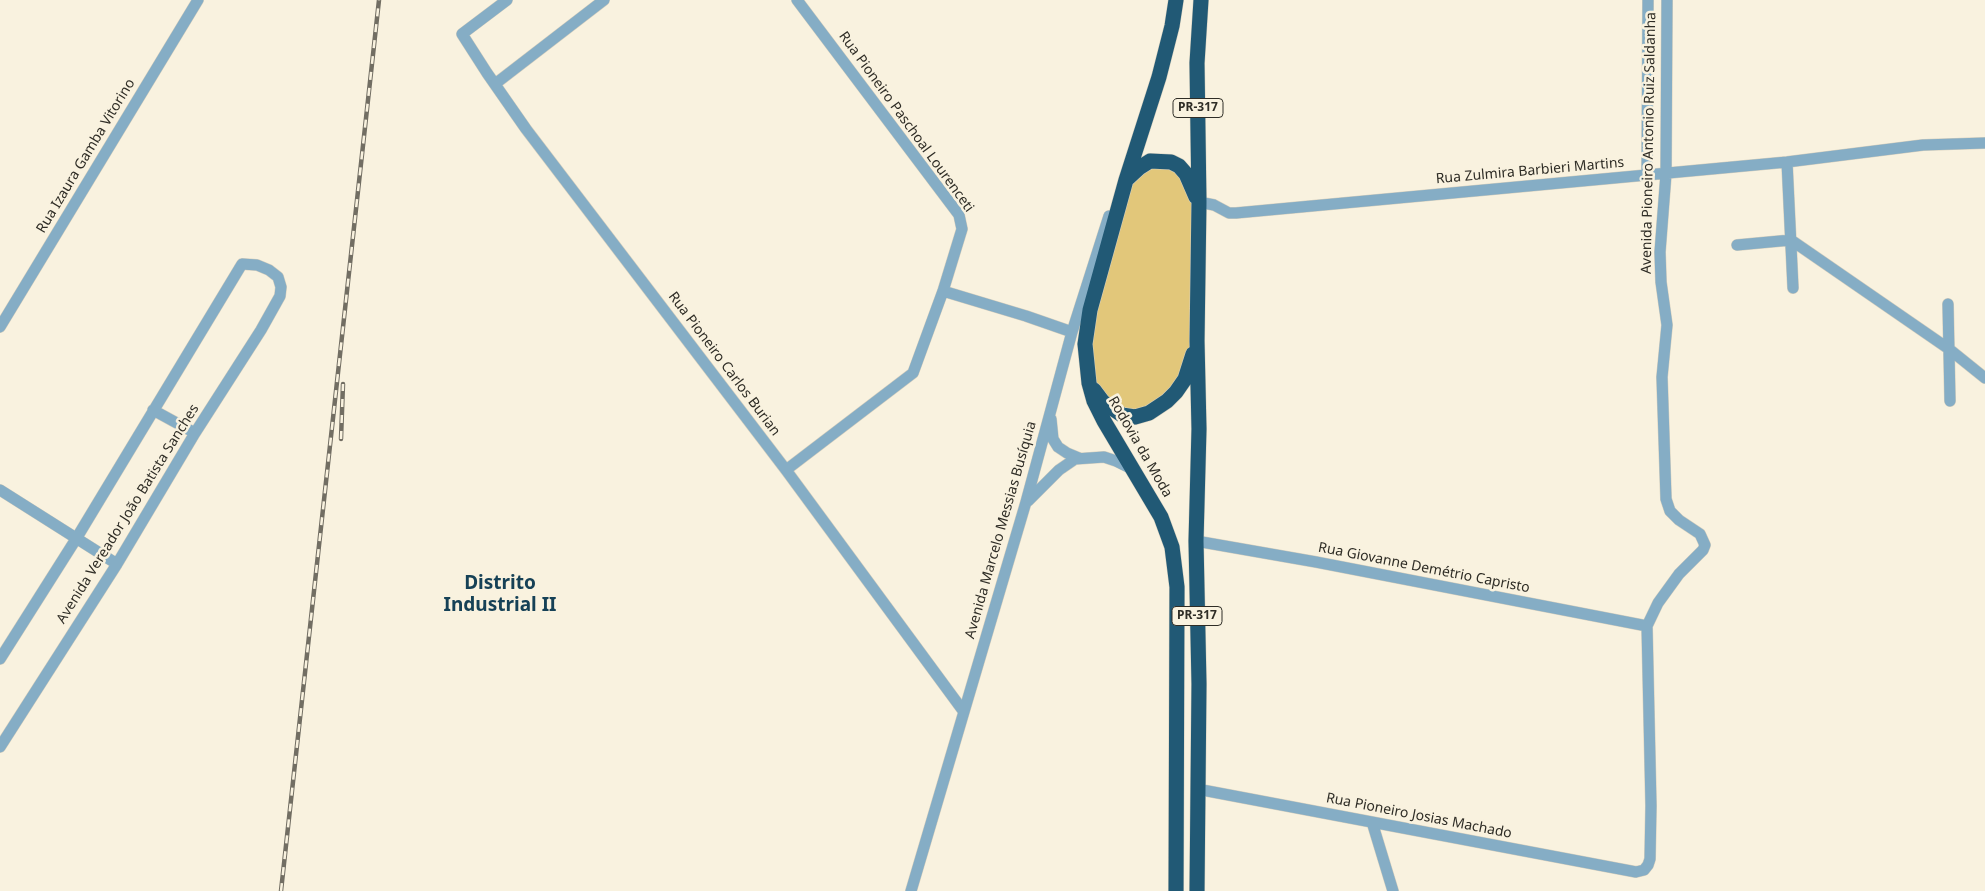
<!DOCTYPE html>
<html>
<head>
<meta charset="utf-8">
<style>
  body { margin:0 }
  canvas { display:block; background:#f9f2df }
</style>
</head>
<body>
<canvas width="1985" height="891"></canvas>
<script>
const c = document.querySelector('canvas').getContext('2d');
c.lineJoin = 'round';
function fillPath(path, color) { c.fillStyle = color; c.fill(path, 'evenodd'); }
const shape = rows => new Path2D(rows.map(r => 'M' + r).join(''));
function strokePath(path, color, width, dash) { c.strokeStyle = color; c.lineWidth = width; c.lineCap = dash ? 'butt' : 'round'; c.setLineDash(dash || []); c.stroke(path); }
function write(font, color, halo, rows, align = 'center') {
  c.font = font + ' "Noto Sans",sans-serif'; c.lineWidth = 5; c.setLineDash([]); c.textBaseline = 'middle'; c.strokeStyle = halo; c.fillStyle = color; for (const [text, x, y, turn = 0] of rows) {
    c.save(); c.translate(x, y); c.rotate((+turn || 0) * Math.PI / 180); c.textAlign = isNaN(turn) ? turn : align; if (halo) c.strokeText(text, 0, 0); c.fillText(text, 0, 0); c.restore();
  }
}
fillPath(shape([
  [1162,160,1191,188,1197,341,1185,379,1135,417,1103,402,1087,365,1085,344,1126,180]
]), '#e2c77a');
const minor = shape([
  [507,0,462,34,487,73,526,129,786,470,964,712],
  [495,84,604,0],
  [1787,162,1793,288],
  [1647,175,1648,0],
  [1199,202,1214,205,1229,213,1236,213,1787,162,1923,145,1985,143],
  [1737,245,1791,240,1949,349,1985,378],
  [943,291,1026,316,1072,332],
  [1948,304,1950,401],
  [0,327,198,0],
  [153,410,195,433],
  [1051,419,1053,439,1058,447,1067,453,1079,458],
  [786,470,913,373,943,291,962,229,959,215,797,0],
  [0,490,117,564],
  [1028,501,1059,470,1075,459,1104,457,1116,461,1132,469],
  [1196,541,1316,562,1647,626],
  [0,659,76,539,242,264,257,265,269,270,278,277,281,287,280,296,261,330,195,433,117,564,0,747],
  [1197,789,1636,872,1644,870,1648,865,1650,859,1651,806,1647,626,1658,603,1679,574,1703,550,1705,545,1700,534,1679,520,1670,511,1666,499,1662,377,1667,325,1661,282,1660,252,1666,174,1667,0],
  [1372,822,1393,891],
  [911,891,1026,502,1072,332,1109,216]
]);
const highway = shape([
  [1126,180,1139,168,1150,161,1171,162,1179,166,1186,174,1196,197],
  [1094,390,1103,402,1122,415,1135,417,1149,413,1167,401,1176,392,1185,379,1193,354],
  [1176,891,1177,587,1172,547,1161,517,1104,421,1094,401,1089,383,1085,344,1090,310,1126,180,1159,77,1172,26,1176,0],
  [1197,891,1199,684,1196,541,1199,429,1197,341,1199,202,1197,63,1201,0]
]);
strokePath(minor, '#d5cfbe', 12);
strokePath(highway, '#d5cfbe', 16);
strokePath(minor, '#85adc5', 11);
strokePath(highway, '#215975', 15);
const rail = shape([
  [341,439,343,384],
  [281,891,379,0]
]);
strokePath(rail, '#726e63', 4.5);
strokePath(rail, '#f9f2df', 2.5, [8]);
for (const [x, y, w] of [
  [1198,108,50],
  [1197,616,50]
]) { const box = new Path2D(); box.roundRect(x - w / 2, y - 9.5, w, 19, 4); c.fillStyle = '#f9f2df'; c.fill(box); strokePath(box, '#2f2d26', 1); }
write('bold 12px', '#2f2d26', null, [
  ["PR-317",1198,108],
  ["PR-317",1197,616]
]);
write('14px', '#2f2d26', '#f9f2df', [
  ["Rua Pioneiro Paschoal Lourenceti",906,122,54],
  ["Avenida Pioneiro Antonio Ruiz Saldanha",1649,143,-89],
  ["Rua Izaura Gamba Vitorino",86,156,-59],
  ["Rua Zulmira Barbieri Martins",1530,171,-5],
  ["Rua Pioneiro Carlos Burian",724,364,53],
  ["Rodovia da Moda",1140,447,60],
  ["Avenida Vereador João Batista Sanches",128,514,-58],
  ["Avenida Marcelo Messias Busíquia",1001,530,-74],
  ["Rua Giovanne Demétrio Capristo",1424,568,11],
  ["Rua Pioneiro Josias Machado",1419,816,11]
]);
write('bold 19px', '#164156', '#f9f2df', [
  ["Distrito",500,584],
  ["Industrial II",500,606]
]);
</script>
</body>
</html>
